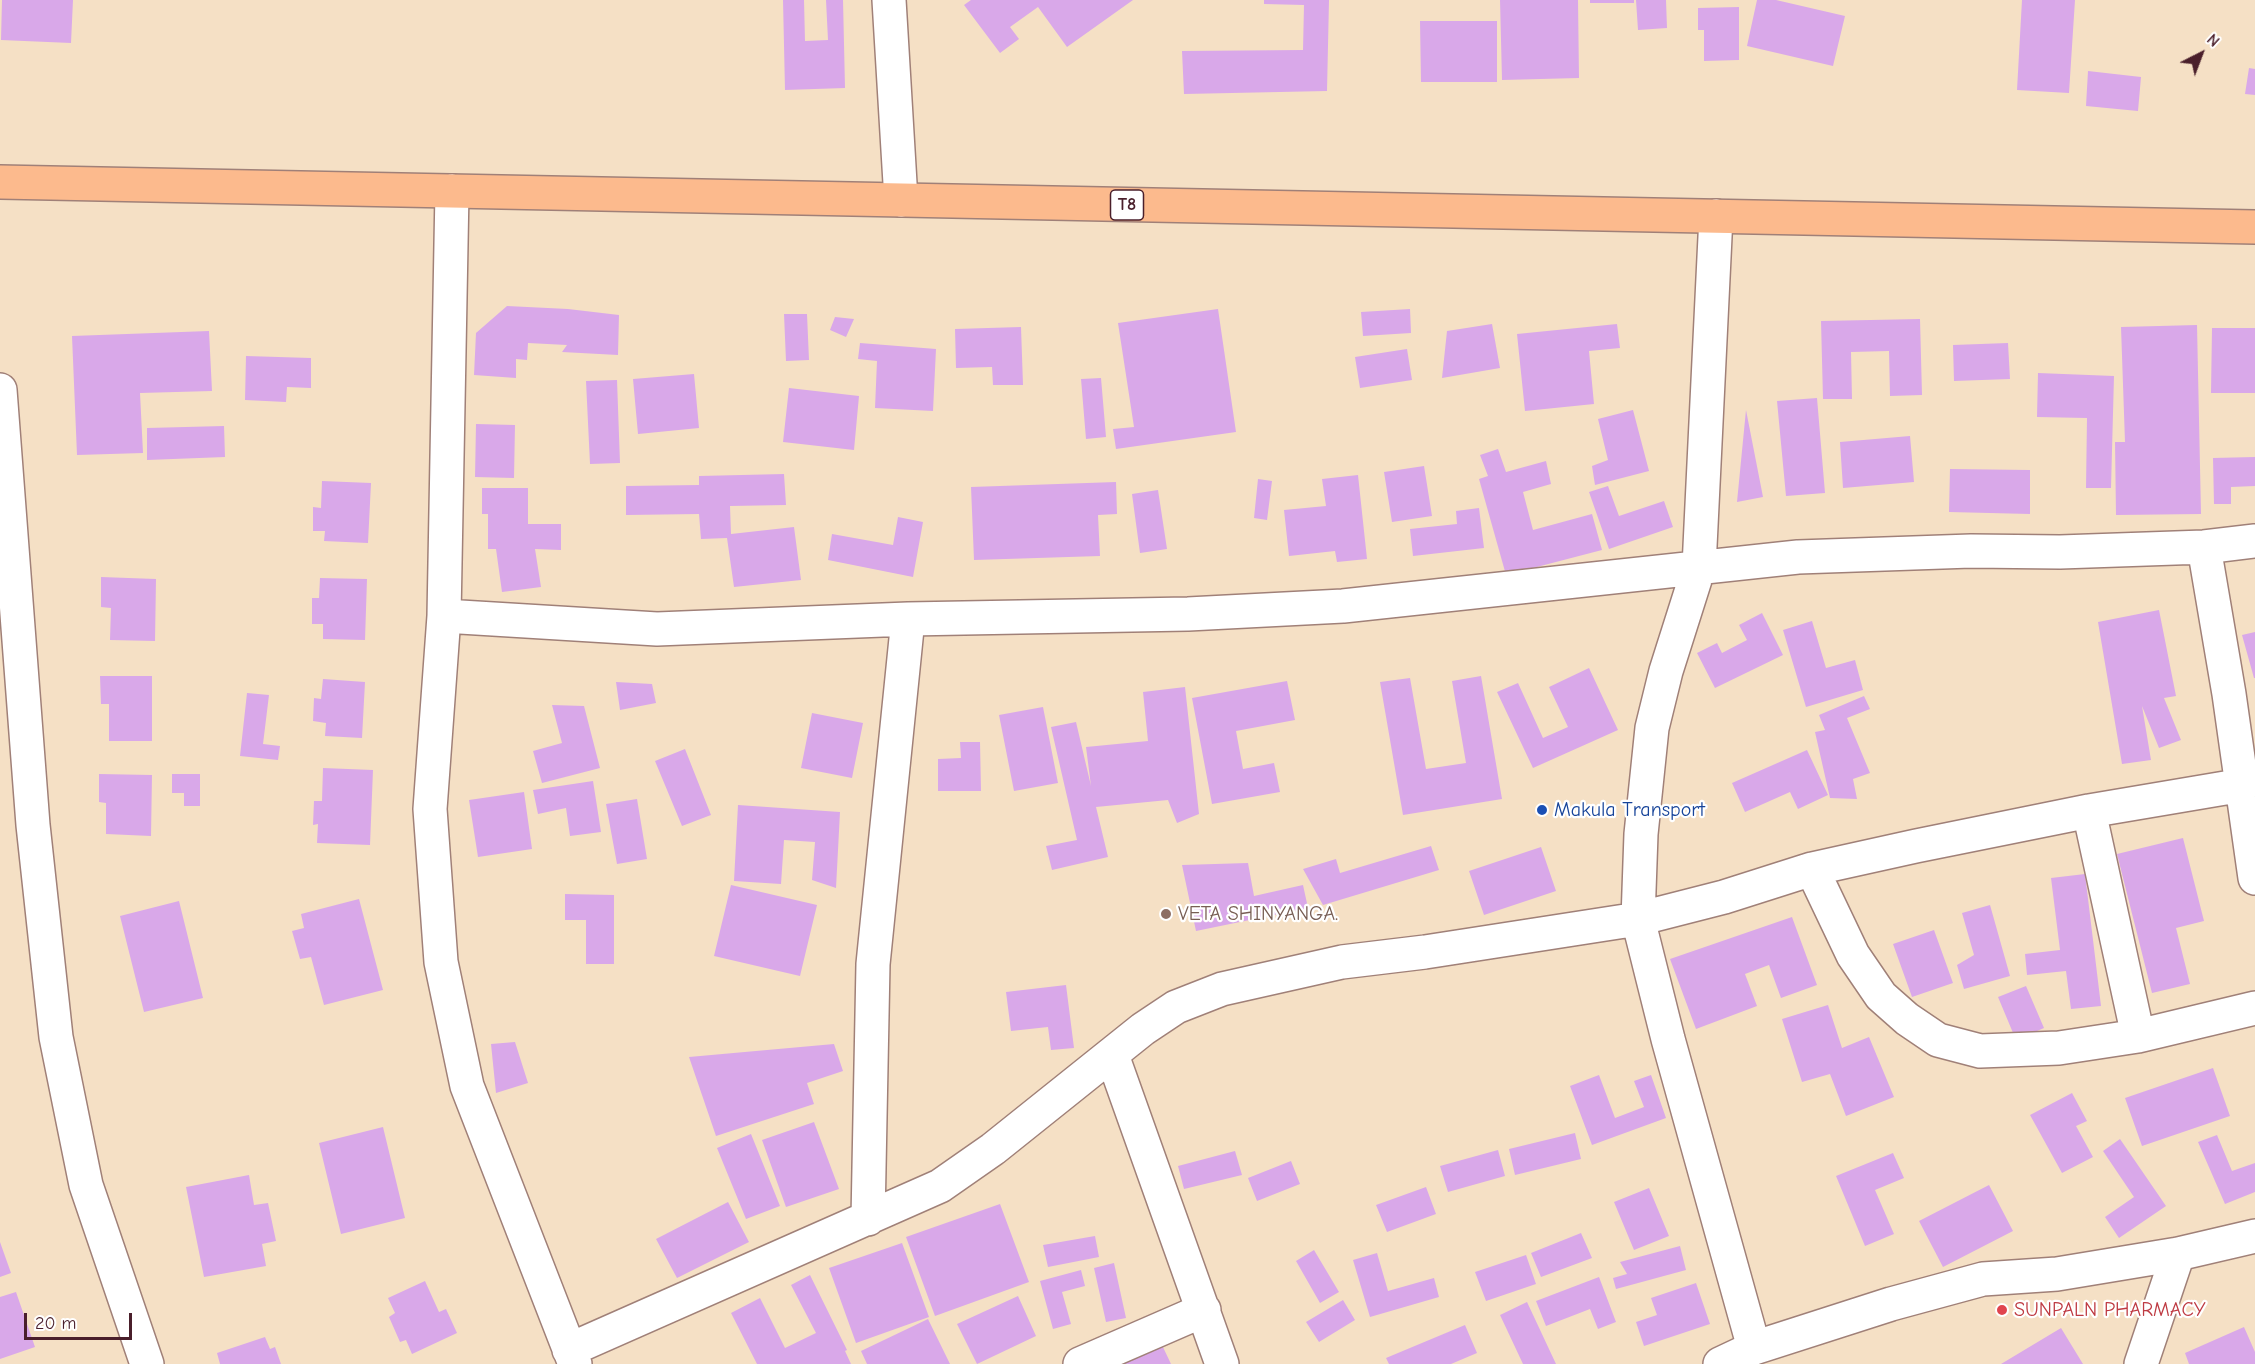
<!DOCTYPE html>
<html>
<head>
<meta charset="utf-8">
<style>
  body { margin:0 }
  #map { position:relative; width:2255px; height:1364px; overflow:hidden; background:#f5e0c5; font-family:"Comic Neue",sans-serif }
  canvas { display:block }
  .north { position:absolute; left:2171px; top:24px; width:60px; height:60px; -webkit-text-stroke:4px #fff; paint-order:stroke; rotate:42deg; font-size:16px; font-weight:700; line-height:24px; text-align:center; color:#4a1f2b }
  .north::after { content:''; display:block; margin:auto; width:21px; height:27px; background:#4a1f2b; clip-path:polygon(50% 0,100% 100%,50% 72%,0 100%) }
  .scale { position:absolute; left:24px; top:1313px; width:108px; height:27px; box-sizing:border-box; border:3px solid #4a1f2b; border-top:0; padding-left:8px; font-size:18px; line-height:21px; white-space:nowrap; color:#4a1f2b; -webkit-text-stroke:4px #fff; paint-order:stroke }
</style>
</head>
<body>
<div id="map">
<canvas width="2255" height="1364"></canvas>
<div class="north">N</div>
<div class="scale">20 m</div>
</div>
<script>
const c = document.querySelector('canvas').getContext('2d');
c.lineJoin = 'round';
function fillPath(path, color) { c.fillStyle = color; c.fill(path, 'evenodd'); }
const shape = rows => new Path2D(rows.map(r => 'M' + r).join(''));
function strokePath(path, color, width, dash) { c.strokeStyle = color; c.lineWidth = width; c.lineCap = dash ? 'butt' : 'round'; c.setLineDash(dash || []); c.stroke(path); }
function write(font, color, halo, rows, align = 'center') {
  c.font = font + ' "Comic Neue",sans-serif'; c.lineWidth = 4.5; c.setLineDash([]); c.textBaseline = 'middle'; c.strokeStyle = halo; c.fillStyle = color; for (const [text, x, y, turn = 0] of rows) {
    c.save(); c.translate(x, y); c.rotate((+turn || 0) * Math.PI / 180); c.textAlign = isNaN(turn) ? turn : align; if (halo) c.strokeText(text, 0, 0); c.fillText(text, 0, 0); c.restore();
  }
}
fillPath(shape([
  [2,0,73,0,71,43,1,40],
  [783,0,804,0,805,41,828,40,826,0,843,0,845,88,785,90],
  [971,0,1133,0,1067,47,1038,7,1010,27,1019,39,1000,53,964,5],
  [1264,0,1329,0,1327,91,1184,94,1182,51,1303,50,1304,5,1264,4],
  [1500,0,1578,0,1579,78,1502,80],
  [1590,0,1634,0,1634,3,1590,3],
  [1636,0,1666,0,1667,28,1638,30],
  [1757,0,1776,0,1845,16,1833,66,1747,46],
  [2022,0,2075,0,2069,93,2017,90],
  [1739,7,1739,60,1704,61,1704,30,1698,30,1698,8],
  [1420,21,1497,21,1497,82,1421,82],
  [2249,68,2255,69,2255,95,2245,94],
  [2088,71,2141,77,2138,111,2086,106],
  [507,306,568,309,619,315,618,355,562,352,567,345,528,343,527,360,516,359,516,378,474,375,476,333],
  [1218,309,1236,432,1116,449,1113,429,1134,427,1118,323],
  [1410,309,1411,333,1363,336,1361,312],
  [784,314,807,314,809,360,786,361],
  [835,317,854,319,846,337,830,330],
  [1920,319,1922,395,1890,396,1889,351,1851,352,1852,399,1823,399,1821,321],
  [1492,324,1500,368,1442,378,1447,331],
  [1617,324,1620,348,1589,351,1594,404,1525,411,1517,334],
  [2197,325,2201,514,2116,515,2115,442,2125,442,2121,327],
  [1021,327,1023,385,993,385,992,367,956,368,955,329],
  [2212,328,2255,328,2255,393,2211,393],
  [209,331,212,391,140,393,143,453,77,455,72,336],
  [860,343,936,349,933,411,875,408,877,361,858,359],
  [2008,343,2010,379,1954,381,1953,345],
  [1407,349,1412,380,1360,388,1355,357],
  [246,356,311,358,311,388,287,387,286,402,245,400],
  [2038,373,2114,376,2111,488,2086,488,2087,418,2037,417],
  [694,374,699,428,638,434,633,379],
  [1101,378,1106,437,1086,439,1081,379],
  [617,380,620,463,590,464,586,381],
  [789,388,859,396,854,450,783,442],
  [1817,398,1825,493,1786,496,1777,401],
  [1633,410,1649,471,1595,485,1592,466,1608,460,1598,419],
  [1746,410,1763,497,1737,502],
  [476,424,515,425,514,478,475,477],
  [224,426,225,457,147,460,147,428],
  [1910,436,1914,482,1843,488,1840,442],
  [1498,449,1506,472,1546,461,1551,484,1523,492,1533,530,1592,514,1602,550,1506,575,1479,479,1488,476,1480,455],
  [2255,457,2255,486,2231,487,2231,504,2214,504,2213,458],
  [1424,466,1432,516,1392,522,1384,472],
  [1950,469,2030,470,2030,514,1949,512],
  [784,474,786,505,730,506,731,534,794,527,801,580,734,587,727,538,701,539,699,514,626,515,626,486,699,485,699,476],
  [1358,475,1367,559,1337,562,1335,551,1289,556,1284,510,1326,506,1322,479],
  [1258,479,1272,481,1267,520,1254,518],
  [322,481,371,483,368,543,324,541,325,531,313,531,313,507,321,508],
  [1116,482,1117,514,1098,515,1100,556,974,560,971,487],
  [1608,486,1619,516,1664,501,1673,527,1609,549,1589,492],
  [482,488,528,488,528,524,561,524,561,550,535,549,541,587,502,592,496,549,488,549,488,514,482,514],
  [1158,490,1167,549,1140,553,1132,494],
  [1479,508,1484,548,1413,556,1410,529,1457,524,1456,511],
  [898,517,923,522,913,577,828,560,832,534,893,545],
  [101,577,156,579,155,641,110,640,111,608,101,607],
  [320,578,367,579,365,640,323,639,323,624,312,624,312,598,319,598],
  [2159,610,2176,696,2164,698,2181,740,2159,748,2142,706,2151,760,2122,764,2098,622],
  [1762,613,1783,655,1715,688,1697,653,1717,643,1722,653,1747,640,1739,625],
  [1812,621,1826,668,1855,660,1863,690,1806,707,1783,630],
  [2255,632,2255,678,2254,678,2242,635],
  [1589,668,1618,730,1533,768,1497,692,1518,683,1543,738,1568,727,1549,687],
  [100,676,152,676,152,741,109,741,109,704,101,704],
  [1481,676,1502,799,1403,815,1380,682,1410,678,1426,769,1466,763,1452,681],
  [323,679,365,682,362,738,325,736,326,723,313,721,314,698,321,699],
  [1287,681,1295,720,1236,731,1243,769,1274,763,1280,792,1212,804,1192,698],
  [616,682,652,684,656,703,620,710],
  [1185,687,1199,814,1177,823,1168,800,1096,807,1108,857,1052,870,1046,846,1077,840,1051,727,1076,722,1091,786,1086,747,1148,741,1143,692],
  [247,693,269,695,263,744,280,746,278,760,240,756],
  [1864,696,1870,709,1847,718,1870,773,1853,779,1857,799,1830,798,1815,732,1825,730,1819,715],
  [552,705,584,706,600,768,542,783,533,751,562,743],
  [1043,707,1058,783,1014,791,999,715],
  [812,713,863,723,852,778,801,768],
  [960,742,980,742,981,791,938,791,938,759,961,758],
  [685,749,711,815,682,826,655,761],
  [1807,750,1828,795,1798,809,1790,792,1745,812,1732,783],
  [323,768,373,770,370,845,317,843,318,824,313,825,314,801,322,801],
  [99,774,152,775,151,836,106,834,106,803,99,802],
  [172,774,200,774,200,806,184,806,184,793,172,793],
  [593,781,601,832,570,836,566,808,538,814,533,790],
  [524,792,532,849,478,857,469,800],
  [637,799,647,859,617,864,606,804],
  [738,805,840,812,836,888,812,880,815,842,784,840,781,884,734,881],
  [2183,838,2204,921,2176,928,2190,984,2152,993,2117,854],
  [1431,846,1439,870,1323,905,1303,869,1336,859,1340,873],
  [1541,847,1556,891,1484,915,1469,871],
  [1248,863,1254,896,1303,885,1308,908,1196,931,1182,865],
  [2085,874,2101,1006,2071,1009,2066,971,2027,975,2025,954,2060,950,2051,878],
  [731,885,817,905,800,976,714,956],
  [565,894,614,895,614,964,586,964,586,920,565,920],
  [359,899,383,990,324,1005,311,957,300,959,292,931,304,928,301,914],
  [179,901,203,998,144,1012,120,916],
  [1990,905,2010,976,1964,989,1957,965,1974,955,1962,913],
  [1792,917,1817,985,1781,998,1769,965,1745,974,1757,1006,1696,1029,1670,959],
  [1934,930,1953,983,1912,997,1893,944],
  [1066,985,1074,1048,1051,1050,1048,1027,1011,1031,1006,992],
  [2026,986,2044,1028,2016,1040,1998,997],
  [1828,1005,1842,1048,1869,1037,1894,1097,1846,1116,1830,1074,1802,1082,1782,1019],
  [515,1042,528,1083,496,1093,491,1044],
  [834,1044,843,1071,807,1083,814,1104,716,1136,689,1057],
  [2213,1068,2230,1116,2142,1146,2125,1098],
  [1599,1075,1615,1118,1644,1107,1634,1081,1651,1075,1666,1118,1592,1145,1570,1086],
  [2072,1093,2087,1121,2076,1126,2093,1157,2062,1173,2030,1115],
  [814,1122,839,1189,786,1207,762,1140],
  [383,1127,405,1218,341,1234,319,1143],
  [1575,1133,1581,1159,1515,1175,1509,1149],
  [751,1134,780,1206,746,1219,717,1148],
  [2217,1135,2232,1171,2255,1163,2255,1192,2225,1204,2198,1142],
  [2120,1139,2166,1206,2119,1238,2105,1217,2134,1197,2103,1151],
  [1498,1150,1505,1176,1448,1192,1440,1166],
  [1235,1151,1242,1175,1184,1189,1178,1166],
  [1893,1153,1904,1178,1875,1190,1894,1234,1865,1246,1836,1176],
  [1291,1161,1300,1184,1257,1201,1248,1178],
  [249,1175,254,1205,268,1203,276,1241,262,1244,266,1266,204,1277,186,1187],
  [1989,1185,2013,1231,1943,1267,1919,1221],
  [1426,1187,1436,1214,1387,1232,1376,1205],
  [1649,1188,1669,1236,1634,1250,1614,1202],
  [728,1202,749,1242,677,1278,656,1239],
  [1000,1204,1029,1282,935,1316,906,1237],
  [1581,1233,1592,1258,1541,1277,1531,1253],
  [1095,1236,1099,1257,1048,1267,1043,1245],
  [0,1242,11,1273,0,1277],
  [902,1243,929,1317,856,1343,829,1268],
  [1680,1246,1686,1270,1616,1289,1613,1278,1627,1274,1620,1262],
  [1314,1250,1339,1292,1320,1303,1296,1261],
  [1377,1253,1388,1291,1434,1278,1439,1297,1370,1317,1353,1260],
  [1526,1255,1536,1284,1486,1301,1475,1272],
  [1114,1263,1126,1318,1106,1322,1094,1268],
  [1081,1270,1085,1286,1062,1292,1071,1324,1053,1329,1040,1281],
  [810,1275,847,1350,845,1351,851,1364,757,1364,731,1313,760,1298,785,1348,816,1333,791,1285],
  [1599,1277,1616,1322,1598,1329,1590,1309,1546,1326,1536,1301],
  [425,1281,439,1312,446,1309,457,1333,412,1354,406,1340,400,1342,389,1317,395,1313,388,1298],
  [1696,1283,1710,1324,1644,1346,1636,1322,1657,1315,1651,1298],
  [16,1292,35,1347,0,1359,0,1297],
  [1018,1296,1036,1336,977,1364,957,1324],
  [1343,1300,1355,1320,1319,1342,1306,1322],
  [1527,1302,1556,1364,1523,1364,1500,1315],
  [928,1319,950,1364,867,1364,861,1351],
  [1465,1325,1477,1353,1451,1364,1389,1364,1386,1358],
  [2244,1327,2255,1352,2255,1364,2189,1364,2185,1353],
  [2061,1328,2083,1364,2001,1364],
  [265,1337,270,1349,275,1347,281,1364,220,1364,217,1353],
  [1162,1345,1171,1364,1122,1364]
]), '#d9a8e9');
const minor = shape([
  [889,0,901,200],
  [452,191,444,616,430,809,441,962,467,1086,575,1364],
  [1716,216,1699,567,1666,671,1652,728,1641,834,1638,919,1668,1039,1754,1348],
  [0,390,33,825,56,1037,86,1185,147,1364],
  [2204,547,2229,694,2255,878],
  [444,616,657,629,908,619,1188,614,1343,606,1798,557,1971,551,2060,552,2204,547,2255,541],
  [2089,811,2138,1036],
  [1812,869,1853,955,1881,996,1907,1019,1938,1040,1980,1051,2059,1048,2138,1036,2255,1008],
  [1112,1055,1222,1364],
  [868,1219,873,964,908,619],
  [569,1350,940,1186,993,1149,1143,1029,1176,1007,1222,989,1342,962,1425,952,1638,919,1724,897,1812,869,1916,846,2089,811,2243,785],
  [1080,1364,1204,1310],
  [1720,1364,1754,1348,1891,1304,1983,1279,2057,1274,2178,1254,2255,1236],
  [2141,1364,2178,1254]
]);
const highway = shape([
  [0,182,2255,227]
]);
strokePath(minor, '#a08078', 36);
strokePath(highway, '#a08078', 36);
strokePath(minor, '#fff', 33);
strokePath(highway, '#fcba8d', 33);
for (const [x, y, r, color] of [
  [1542,810,6,"#1a4fb4"],
  [1166,914,6,"#8d6e63"],
  [2002,1310,6,"#e0444e"]
]) { const dot = new Path2D(); dot.arc(x, y, r, 0, 2 * Math.PI); c.fillStyle = color; c.fill(dot); strokePath(dot, '#fff', 2); }
for (const [x, y, w] of [
  [1127,205,33]
]) { const box = new Path2D(); box.roundRect(x - w / 2, y - 15, w, 30, 4.5); c.fillStyle = '#fff'; c.fill(box); strokePath(box, '#4a1f2b', 1.5); }
write('bold 18px', '#4a1f2b', null, [
  ["T8",1127,205]
]);
write('20px', '#164399', '#fff', [
  ["Makula Transport",1554,810]
], 'left');
write('20px', '#785e54', '#fff', [
  ["VETA SHINYANGA.",1178,914]
], 'left');
write('20px', '#be3a42', '#fff', [
  ["SUNPALN PHARMACY",2014,1310]
], 'left');
</script>
</body>
</html>
